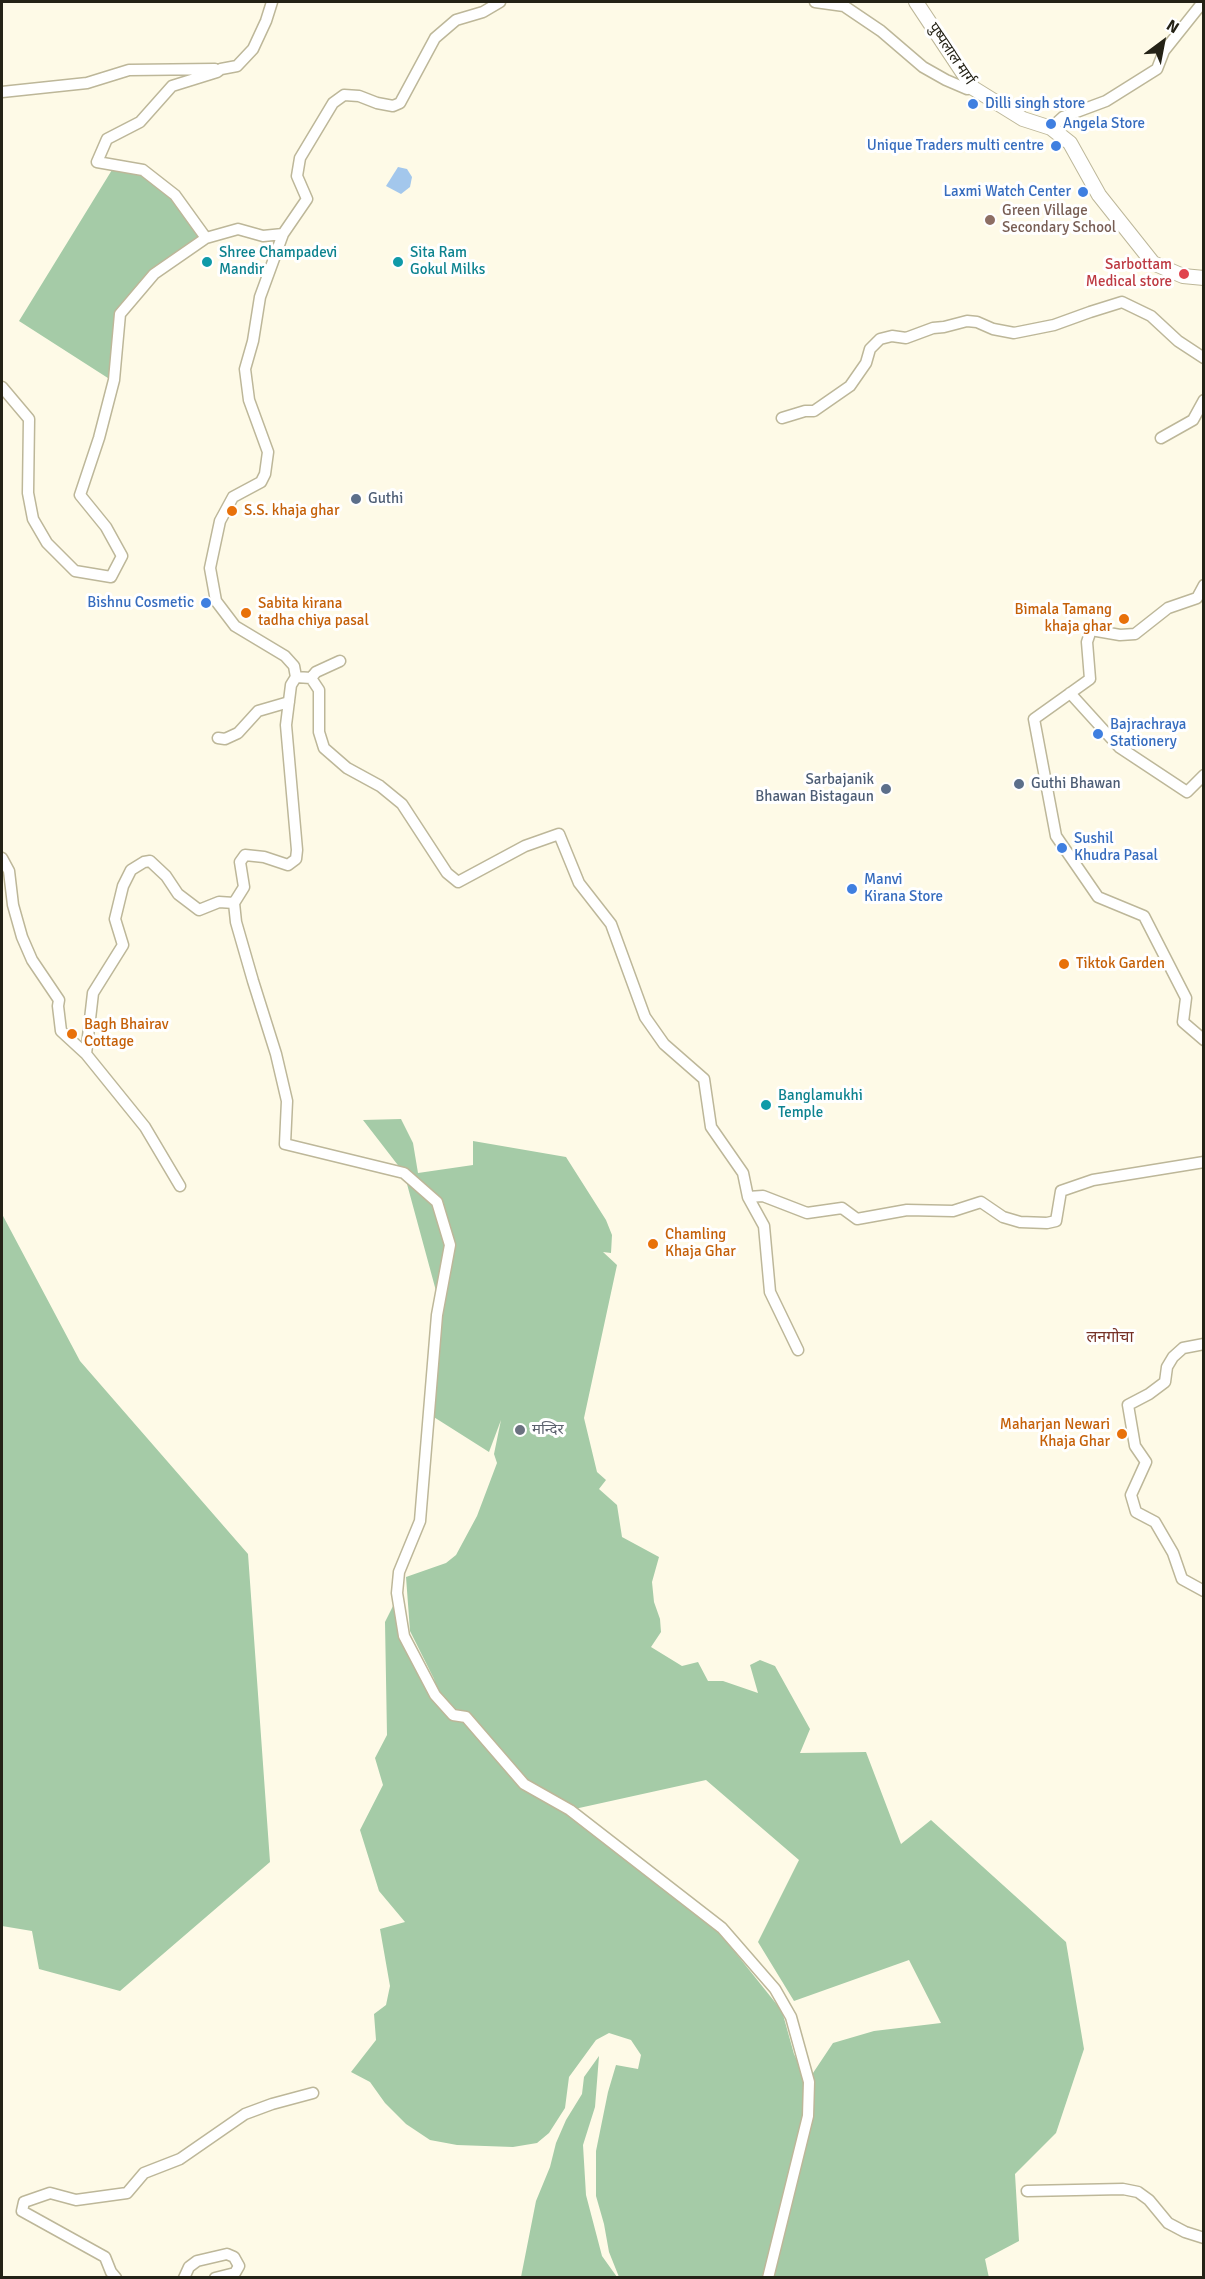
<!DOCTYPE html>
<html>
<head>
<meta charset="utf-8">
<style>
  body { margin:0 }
  #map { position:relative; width:1205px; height:2279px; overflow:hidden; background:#fefae7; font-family:Signika,sans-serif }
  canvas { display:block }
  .frame { position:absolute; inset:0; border:3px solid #242216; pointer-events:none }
  .north { position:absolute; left:1133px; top:12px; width:60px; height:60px; -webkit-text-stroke:4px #fff; paint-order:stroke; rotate:32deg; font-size:16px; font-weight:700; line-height:24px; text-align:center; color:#242216 }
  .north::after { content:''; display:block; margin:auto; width:21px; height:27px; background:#242216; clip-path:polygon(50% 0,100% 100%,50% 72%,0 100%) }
</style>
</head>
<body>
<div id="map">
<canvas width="1205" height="2279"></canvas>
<div class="frame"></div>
<div class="north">N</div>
</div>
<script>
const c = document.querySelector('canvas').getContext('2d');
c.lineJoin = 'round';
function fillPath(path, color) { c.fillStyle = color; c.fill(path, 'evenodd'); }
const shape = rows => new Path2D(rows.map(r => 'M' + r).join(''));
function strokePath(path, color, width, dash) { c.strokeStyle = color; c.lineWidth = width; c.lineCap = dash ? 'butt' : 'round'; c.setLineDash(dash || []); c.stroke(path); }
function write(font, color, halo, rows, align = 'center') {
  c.font = font + ' Signika,"Noto Sans Devanagari",sans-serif'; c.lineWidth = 6; c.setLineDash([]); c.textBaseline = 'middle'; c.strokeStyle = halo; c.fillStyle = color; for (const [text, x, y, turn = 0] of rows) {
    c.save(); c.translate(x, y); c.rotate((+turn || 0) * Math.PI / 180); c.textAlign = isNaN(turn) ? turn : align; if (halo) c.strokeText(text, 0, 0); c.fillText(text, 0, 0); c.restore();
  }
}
fillPath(shape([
  [115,165,142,173,171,197,206,238,118,311,111,380,19,321],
  [401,1119,413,1143,418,1173,473,1165,473,1141,566,1157,606,1220,612,1235,611,1253,603,1252,617,1265,584,1418,597,1472,606,1480,599,1489,617,1505,622,1537,659,1557,652,1582,654,1602,660,1619,661,1632,651,1647,682,1666,698,1662,708,1681,723,1681,758,1693,750,1665,760,1660,775,1666,810,1729,800,1753,866,1752,901,1844,931,1820,1066,1942,1084,2049,1056,2133,1015,2174,1019,2241,985,2259,989,2278,768,2277,790,2178,762,2277,619,2277,609,2252,604,2224,596,2196,596,2151,608,2092,616,2065,638,2069,641,2055,631,2040,609,2033,596,2040,569,2077,565,2108,549,2133,537,2143,513,2147,457,2145,430,2140,406,2124,385,2103,370,2082,351,2072,376,2040,374,2014,386,2005,390,1986,380,1929,405,1922,379,1891,360,1830,383,1785,375,1758,387,1735,385,1622,395,1602,401,1636,438,1698,434,1679,410,1631,406,1577,446,1563,456,1555,477,1516,497,1463,494,1454,501,1420,489,1452,429,1414,442,1313,404,1173,363,1120],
  [706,1780,799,1860,758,1942,794,2001,909,1960,941,2023,874,2031,833,2043,813,2073,810,2087,794,2054,782,2011,715,1927,570,1810],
  [2,1214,80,1361,248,1554,270,1862,120,1991,39,1969,32,1931,2,1926],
  [599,2056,595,2107,583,2145,586,2195,602,2256,617,2277,521,2277,536,2201,550,2167,556,2143,566,2120,582,2094,584,2077]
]), '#a5cba7');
fillPath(shape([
  [398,167,407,169,412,177,410,187,401,194,386,186]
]), '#a3c7ec');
const street = shape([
  [500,2,483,12,456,20,435,38,400,103,393,106,377,103,359,96,344,95,333,103,300,158,297,176,307,199,283,234,260,297,253,341,245,369,249,400,268,452,265,474,261,482,233,497,220,521,210,568,216,601,235,626,285,656,294,666,296,677,291,685,286,725,297,850,296,859,288,865,264,857,245,855,240,862,244,887,234,903,236,922,253,981,276,1054,287,1101,285,1144,404,1173,437,1202,450,1245,437,1315,420,1521,399,1572,397,1593,404,1636,435,1695,453,1715,466,1717,524,1784,570,1810,722,1928,775,1989,791,2017,809,2082,808,2116,768,2278],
  [815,2,844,6,881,31,923,67,946,80,967,89,973,88],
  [2,92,87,83,129,70,215,69],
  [1051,128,1063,117,1106,101,1157,69,1164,51,1203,2],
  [206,238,175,195,143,170,97,162,107,139,140,122,172,86,217,72,221,69,237,66,253,49,266,21,272,2],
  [2,387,29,419,28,493,33,519,47,543,75,571,111,577,122,556,106,527,80,495,99,438,114,380,120,314,154,274,206,238,238,229,263,236,283,234],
  [782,418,805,411,814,411,850,386,866,363,870,349,880,339,892,336,906,338,933,328,944,327,967,321,977,322,993,329,1014,333,1054,325,1090,312,1122,302,1151,316,1178,341,1204,358],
  [1161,438,1193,420,1204,400],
  [1204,585,1197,598,1168,608,1135,634,1120,635,1091,630,1087,642,1090,679,1034,719,1056,836,1098,897,1144,916,1186,998,1183,1022,1204,1040],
  [296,677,311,678,319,690,319,732,324,748,347,768,380,786,402,804,447,873,458,882,525,846,559,834,579,883,611,924,645,1017,664,1044,704,1079,711,1127,743,1173,748,1197,763,1196,807,1213,842,1208,857,1219,907,1210,953,1211,981,1202,1003,1217,1020,1222,1047,1223,1056,1221,1061,1191,1093,1180,1204,1162],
  [311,678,316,672,340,661],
  [1070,693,1119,747,1187,792,1204,775],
  [218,738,225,739,238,733,258,711,289,702],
  [2,858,9,871,13,905,22,937,32,960,59,1000,58,1006,61,1031,86,1054,145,1127,180,1186],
  [86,1054,93,993,123,945,115,919,123,886,131,870,144,862,150,861,166,876,178,894,199,910,219,902,234,903],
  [748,1197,764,1226,770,1292,798,1350],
  [1204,1344,1183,1348,1173,1357,1167,1367,1165,1382,1149,1394,1128,1405,1135,1446,1146,1462,1131,1495,1136,1512,1155,1522,1173,1553,1182,1579,1204,1591],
  [1027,2191,1123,2189,1138,2192,1149,2200,1168,2223,1185,2232,1204,2238],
  [116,2278,111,2272,105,2257,22,2211,24,2202,50,2193,76,2200,127,2193,144,2173,180,2159,245,2114,272,2104,313,2093],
  [184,2278,189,2267,197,2261,227,2254,234,2257,239,2266,235,2273,215,2278]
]);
const secondary = shape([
  [916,2,973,88,1023,119,1051,128,1070,143,1099,195,1153,263,1183,276,1204,278]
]);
strokePath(street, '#bdb799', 13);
strokePath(secondary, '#bdb799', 16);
strokePath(street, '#fff', 10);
strokePath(secondary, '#fff', 14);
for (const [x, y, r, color] of [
  [973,104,6,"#3f7fe0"],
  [1051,124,6,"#3f7fe0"],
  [1056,146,6,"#3f7fe0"],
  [1083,192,6,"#3f7fe0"],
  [990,220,6,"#8d6e63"],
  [207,262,6,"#0f9aa8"],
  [398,262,6,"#0f9aa8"],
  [1184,274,6,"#e0444e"],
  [356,499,6,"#5c6f8a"],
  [232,511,6,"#e8710a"],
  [206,603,6,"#3f7fe0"],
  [246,613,6,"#e8710a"],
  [1124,619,6,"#e8710a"],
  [1098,734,6,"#3f7fe0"],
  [1019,784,6,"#5c6f8a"],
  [886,789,6,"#5c6f8a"],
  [1062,848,6,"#3f7fe0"],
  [852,889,6,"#3f7fe0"],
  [1064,964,6,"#e8710a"],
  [72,1034,6,"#e8710a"],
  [766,1105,6,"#0f9aa8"],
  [653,1244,6,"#e8710a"],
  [520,1430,6,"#6b7280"],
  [1122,1434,6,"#e8710a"]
]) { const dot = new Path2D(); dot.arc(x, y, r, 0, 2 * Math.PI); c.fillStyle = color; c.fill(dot); strokePath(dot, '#fff', 2); }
write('15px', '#242216', '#fff', [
  ["पुष्पलाल मार्ग",951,54,56]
]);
write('15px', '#366cbe', '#fff', [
  ["Dilli singh store",985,104],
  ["Angela Store",1063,124],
  ["Unique Traders multi centre",1044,146,"right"],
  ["Laxmi Watch Center",1071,192,"right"],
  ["Bishnu Cosmetic",194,603,"right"],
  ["Bajrachraya",1110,725],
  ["Stationery",1110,742],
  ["Sushil",1074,839],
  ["Khudra Pasal",1074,856],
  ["Manvi",864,880],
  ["Kirana Store",864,897]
], 'left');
write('15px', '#785e54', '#fff', [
  ["Green Village",1002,211],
  ["Secondary School",1002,228]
], 'left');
write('15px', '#0d838f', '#fff', [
  ["Shree Champadevi",219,253],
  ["Mandir",219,270],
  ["Sita Ram",410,253],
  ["Gokul Milks",410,270],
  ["Banglamukhi",778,1096],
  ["Temple",778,1113]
], 'left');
write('15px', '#be3a42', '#fff', [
  ["Sarbottam",1172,265],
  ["Medical store",1172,282]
], 'right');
write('15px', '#4e5e75', '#fff', [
  ["Guthi",368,499],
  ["Sarbajanik",874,780,"right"],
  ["Bhawan Bistagaun",874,797,"right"],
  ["Guthi Bhawan",1031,784]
], 'left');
write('15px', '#c56008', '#fff', [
  ["S.S. khaja ghar",244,511],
  ["Sabita kirana",258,604],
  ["tadha chiya pasal",258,621],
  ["Bimala Tamang",1112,610,"right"],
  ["khaja ghar",1112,627,"right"],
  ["Tiktok Garden",1076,964],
  ["Bagh Bhairav",84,1025],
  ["Cottage",84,1042],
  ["Chamling",665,1235],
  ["Khaja Ghar",665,1252],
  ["Maharjan Newari",1110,1425,"right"],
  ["Khaja Ghar",1110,1442,"right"]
], 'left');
write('15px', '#5b616d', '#fff', [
  ["मन्दिर",532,1430]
], 'left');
write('16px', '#763126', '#fff', [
  ["लनगोचा",1110,1338]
]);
</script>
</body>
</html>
